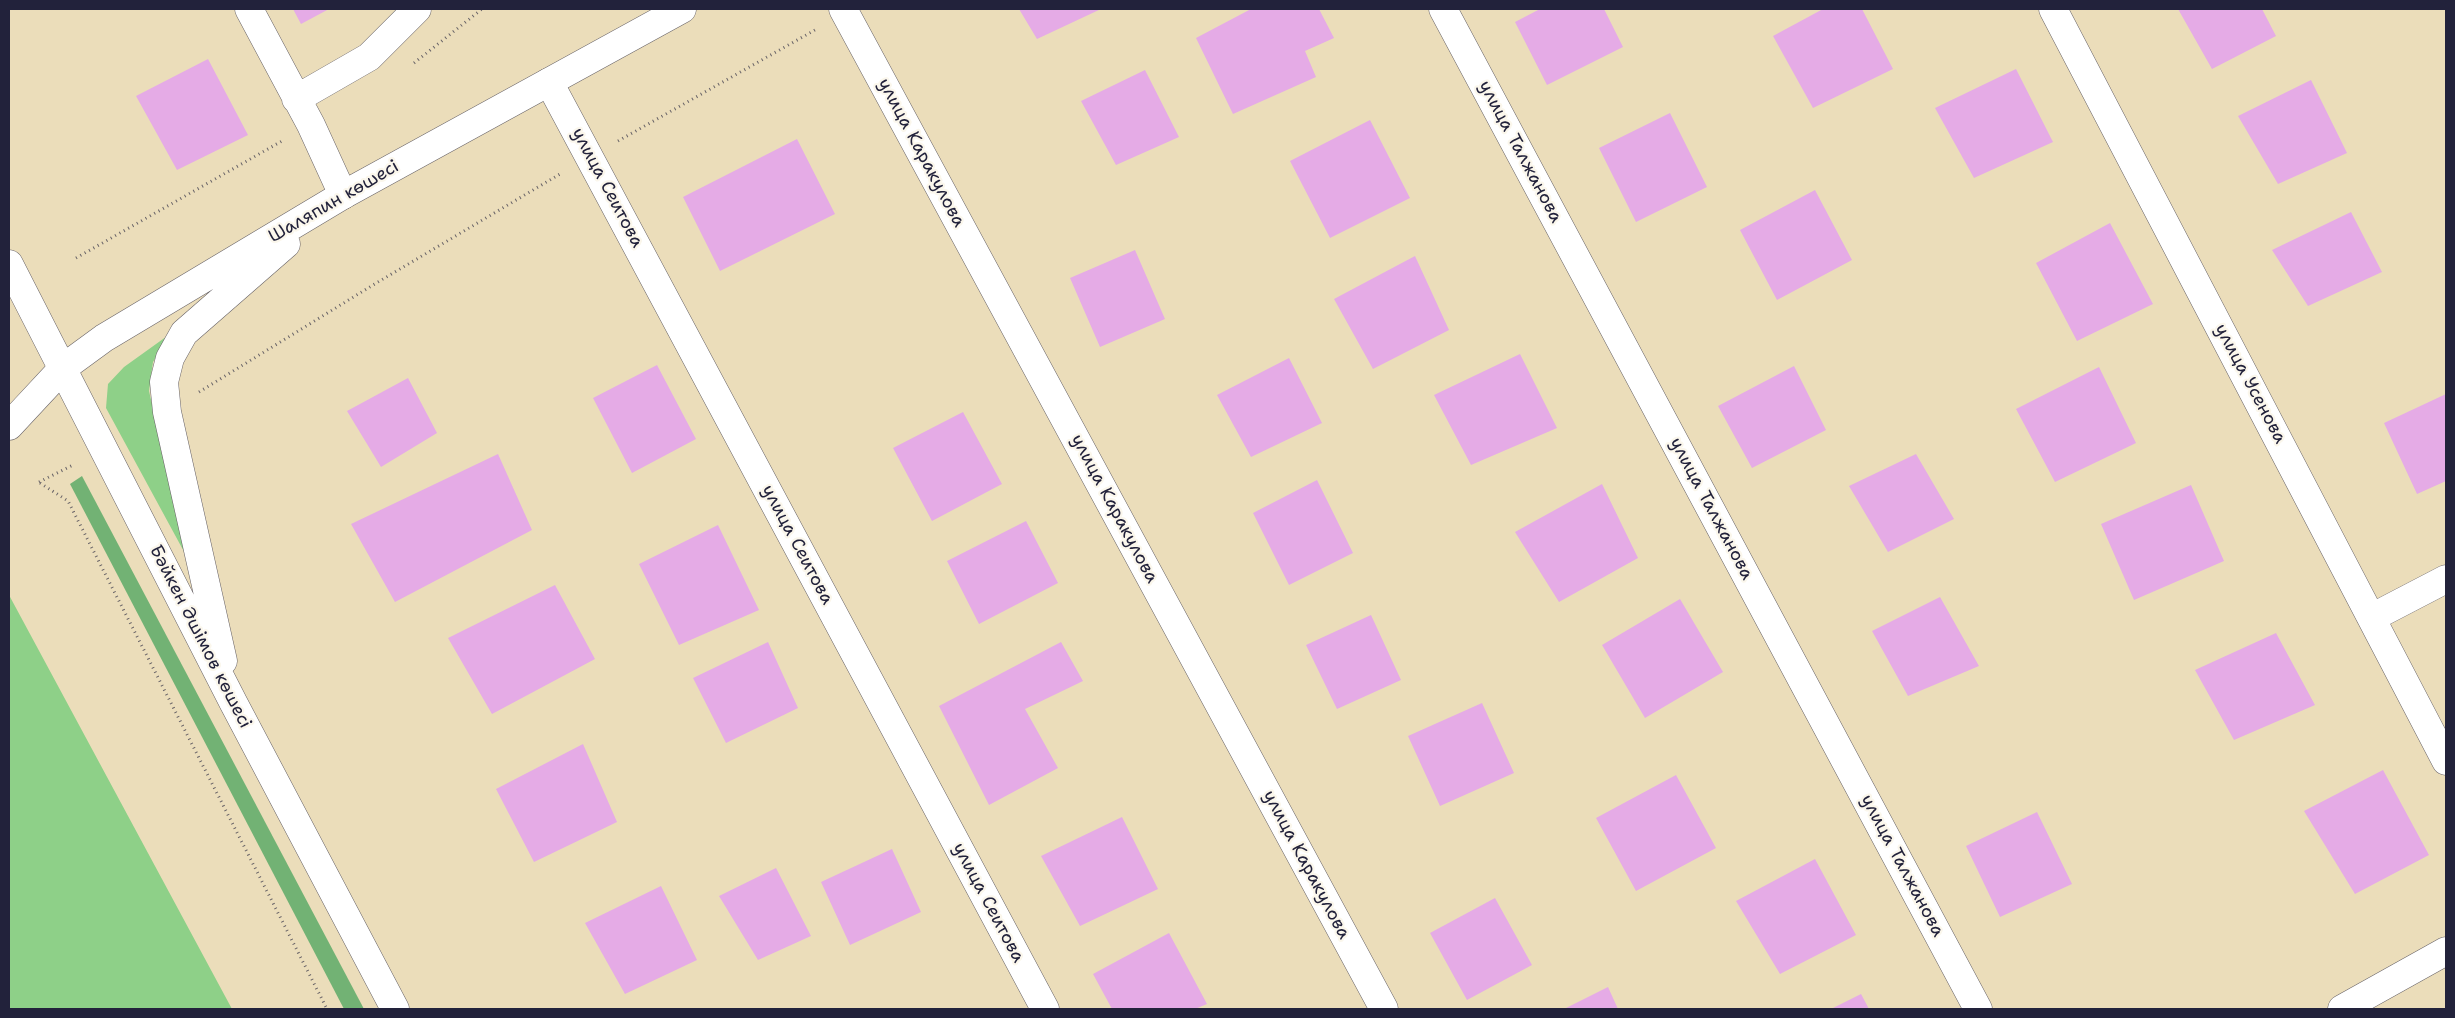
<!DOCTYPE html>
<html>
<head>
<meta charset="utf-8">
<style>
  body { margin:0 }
  #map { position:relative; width:2455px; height:1018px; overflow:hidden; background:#ebddba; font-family:"Shantell Sans",sans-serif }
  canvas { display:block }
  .frame { position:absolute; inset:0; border:10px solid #22223b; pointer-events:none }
</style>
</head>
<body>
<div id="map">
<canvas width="2455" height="1018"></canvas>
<div class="frame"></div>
</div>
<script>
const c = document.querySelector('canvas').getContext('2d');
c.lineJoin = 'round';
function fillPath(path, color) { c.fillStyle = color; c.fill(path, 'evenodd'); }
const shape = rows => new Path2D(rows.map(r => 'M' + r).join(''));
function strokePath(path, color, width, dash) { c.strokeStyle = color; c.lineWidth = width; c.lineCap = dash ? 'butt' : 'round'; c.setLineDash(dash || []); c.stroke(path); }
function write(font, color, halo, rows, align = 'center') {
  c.font = font + ' "Shantell Sans",sans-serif'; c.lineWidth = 4.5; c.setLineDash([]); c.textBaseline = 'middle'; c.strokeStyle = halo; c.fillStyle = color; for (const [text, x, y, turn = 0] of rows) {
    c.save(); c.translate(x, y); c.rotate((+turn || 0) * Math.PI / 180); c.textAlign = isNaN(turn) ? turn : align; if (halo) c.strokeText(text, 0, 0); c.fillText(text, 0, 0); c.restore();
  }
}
fillPath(shape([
  [170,334,153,362,149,391,188,559,106,408,108,384,124,367],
  [9,595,232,1009,9,1009]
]), '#8ed088');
fillPath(shape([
  [82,476,364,1009,344,1009,70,484]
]), '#72b274');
fillPath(shape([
  [293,9,329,9,301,24],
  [1019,9,1101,9,1037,39],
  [1251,9,1319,9,1334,38,1305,51,1316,77,1233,114,1196,38],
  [1540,9,1604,9,1623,47,1547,85,1515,22],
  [1823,9,1862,9,1893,69,1813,108,1773,36],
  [2178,9,2262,9,2276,36,2212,69],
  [208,59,248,135,177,170,136,96],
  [2016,69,2053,142,1974,178,1935,108],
  [1145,70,1179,137,1116,165,1081,101],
  [2311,80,2347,153,2278,184,2238,116],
  [1670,113,1707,187,1636,222,1599,148],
  [1370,120,1410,198,1330,238,1290,161],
  [797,139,835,214,720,271,683,197],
  [1815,190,1852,260,1777,300,1740,230],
  [2351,212,2382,272,2308,306,2272,250],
  [2110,223,2153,304,2077,341,2036,263],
  [1135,250,1165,319,1100,347,1070,278],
  [1415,256,1449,330,1373,369,1334,299],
  [1520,354,1557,428,1471,465,1434,395],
  [1289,358,1322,423,1251,457,1217,395],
  [657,365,696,439,632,473,593,398],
  [1794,366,1826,430,1752,468,1718,406],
  [2099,367,2136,443,2055,482,2016,409],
  [408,378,437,433,381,467,347,411],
  [2446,394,2446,481,2417,494,2384,423],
  [963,412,1002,484,932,521,893,448],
  [498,454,532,530,395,602,351,524],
  [1916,454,1954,519,1888,552,1849,486],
  [1317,480,1353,553,1289,585,1253,513],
  [1602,484,1638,558,1559,602,1515,532],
  [2191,485,2224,561,2134,600,2101,524],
  [1026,521,1058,583,979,624,947,561],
  [718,525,759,610,679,645,639,564],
  [555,585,595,659,492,714,448,638],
  [1940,597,1979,666,1908,696,1872,631],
  [1680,599,1723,672,1645,718,1602,645],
  [1371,615,1401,680,1337,709,1306,645],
  [2276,633,2315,705,2234,740,2195,670],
  [768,642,798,708,726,743,693,678],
  [1061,642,1083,681,1025,709,1058,768,989,805,939,706],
  [1482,703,1514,773,1440,806,1408,736],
  [583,744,617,822,534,862,496,789],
  [2383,770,2429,855,2355,894,2304,811],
  [1676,775,1716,848,1636,891,1596,818],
  [2037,812,2072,884,2000,917,1966,846],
  [1122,817,1158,889,1080,926,1041,856],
  [892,849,921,912,850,945,821,882],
  [1815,859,1856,935,1780,974,1736,901],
  [776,868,811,936,758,960,719,896],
  [661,886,697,960,625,994,585,923],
  [1495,898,1532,965,1467,1000,1430,933],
  [1169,933,1207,1004,1195,1009,1112,1009,1093,974],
  [1608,987,1618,1009,1564,1009],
  [1861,994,1869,1009,1831,1009]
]), '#e5abe6');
const minor = shape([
  [249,9,311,125,343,195],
  [843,9,1384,1009],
  [1443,9,1978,1009],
  [2053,9,2446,761],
  [549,82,1045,1009],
  [296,99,369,57,417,9],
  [9,426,63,368],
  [2373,617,2446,579],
  [2342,1009,2446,951]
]);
const major = shape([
  [9,264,233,702,395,1009],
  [63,368,104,338,343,195,682,9],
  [223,661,167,412,164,382,170,358,184,333,286,244]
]);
strokePath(minor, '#686367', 29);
strokePath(major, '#686367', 29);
strokePath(shape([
  [414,63,482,9],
  [618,141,815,30],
  [76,258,282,141],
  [199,392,373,285,560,174],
  [39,482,73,465],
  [40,483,68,501,327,1009]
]), '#686367', 3, [1, 4]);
strokePath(minor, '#fff', 28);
strokePath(major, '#fff', 28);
write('18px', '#22223b', '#fbf7ec', [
  ["улица Талжанова",1520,152,62],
  ["улица Каракулова",921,153,62],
  ["улица Сеитова",607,188,62],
  ["Шаляпин көшесі",334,202,-30],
  ["улица Усенова",2250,384,62],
  ["улица Каракулова",1114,509,62],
  ["улица Талжанова",1711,509,62],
  ["улица Сеитова",797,545,62],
  ["Бәйкен Әшімов көшесі",200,637,63],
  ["улица Каракулова",1306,865,62],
  ["улица Талжанова",1902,866,62],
  ["улица Сеитова",988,903,62]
]);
</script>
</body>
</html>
